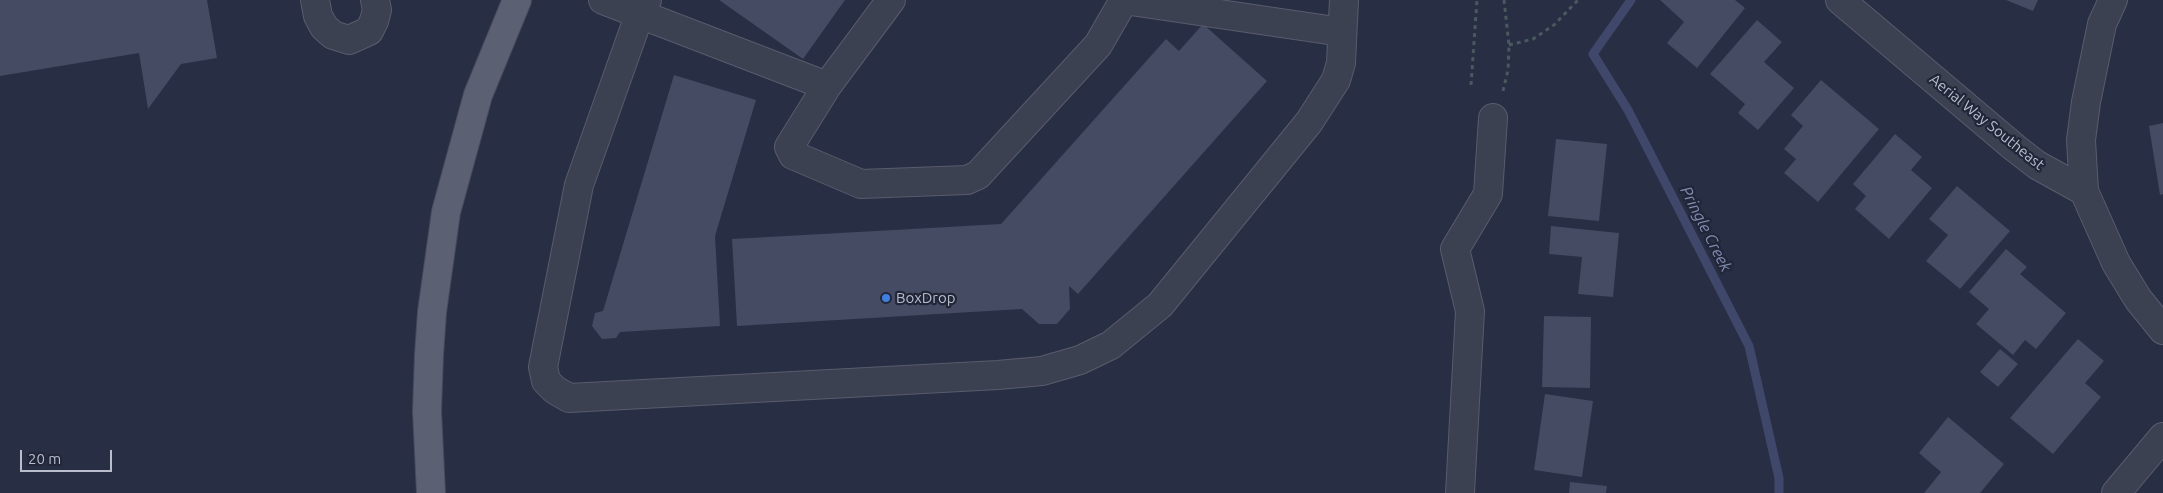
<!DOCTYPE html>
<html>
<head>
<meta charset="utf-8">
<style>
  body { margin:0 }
  #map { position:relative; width:2163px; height:493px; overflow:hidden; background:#282e43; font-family:Ubuntu,sans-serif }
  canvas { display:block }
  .scale { position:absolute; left:20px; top:450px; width:92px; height:22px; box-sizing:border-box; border:2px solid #babdcc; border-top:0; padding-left:6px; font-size:15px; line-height:18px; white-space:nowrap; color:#babdcc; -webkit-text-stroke:4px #212638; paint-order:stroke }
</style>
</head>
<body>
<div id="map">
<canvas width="2163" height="493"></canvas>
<div class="scale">20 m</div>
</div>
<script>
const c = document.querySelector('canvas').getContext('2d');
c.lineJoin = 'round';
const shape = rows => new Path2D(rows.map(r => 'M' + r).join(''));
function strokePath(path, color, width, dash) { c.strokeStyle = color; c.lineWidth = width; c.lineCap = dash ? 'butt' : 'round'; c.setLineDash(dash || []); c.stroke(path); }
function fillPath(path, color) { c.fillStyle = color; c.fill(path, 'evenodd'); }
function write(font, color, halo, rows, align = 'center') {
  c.font = font + ' Ubuntu,sans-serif'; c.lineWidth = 4.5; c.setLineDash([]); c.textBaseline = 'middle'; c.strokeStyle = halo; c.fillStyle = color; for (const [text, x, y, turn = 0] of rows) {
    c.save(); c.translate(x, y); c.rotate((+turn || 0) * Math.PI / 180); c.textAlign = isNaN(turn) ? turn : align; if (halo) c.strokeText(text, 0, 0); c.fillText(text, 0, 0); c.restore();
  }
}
strokePath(shape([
  [1631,0,1593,54,1628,110,1749,346,1779,478,1779,493]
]), '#3f486b', 9);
fillPath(shape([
  [0,0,207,0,217,58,181,64,148,109,139,53,0,76],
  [719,0,845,0,803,59],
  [1660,0,1735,0,1745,8,1697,68,1667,43,1684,22],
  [2006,0,2038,0,2033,11],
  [1757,20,1782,42,1764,62,1794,88,1758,130,1738,113,1745,104,1710,74],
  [1203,24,1267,81,1078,294,1069,286,1070,309,1057,324,1039,324,1022,309,737,326,732,239,1001,224,1166,39,1179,51],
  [674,75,756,100,715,236,720,326,620,332,616,338,602,339,592,326,595,313,603,311],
  [1821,80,1879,129,1818,202,1784,173,1796,159,1784,149,1803,126,1791,115],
  [2163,123,2163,194,2160,195,2149,126],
  [1895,134,1922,157,1911,170,1932,188,1889,239,1855,209,1866,196,1853,184],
  [1556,139,1607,144,1599,221,1548,216],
  [1957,186,2010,231,1960,289,1926,261,1948,235,1929,219],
  [1551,226,1619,233,1613,297,1578,294,1582,257,1549,254],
  [2006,249,2027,267,2020,274,2066,313,2036,349,2025,340,2013,355,1976,324,1989,309,1969,292],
  [1544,316,1591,317,1590,388,1542,387],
  [2078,339,2104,361,2085,383,2101,397,2053,454,2010,418],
  [2000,349,2018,364,1998,387,1980,372],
  [1545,394,1593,401,1582,477,1534,470],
  [1948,417,2004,464,1980,493,1924,493,1941,472,1919,453],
  [1570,482,1607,486,1606,493,1569,493]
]), '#444b62');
const minor = shape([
  [315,0,318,16,324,27,333,35,349,40,369,31,374,21,377,10,375,0],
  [603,0,827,86],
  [647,0,640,13,579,185,543,367,546,381,555,390,569,398,998,375,1042,371,1080,360,1111,345,1160,305,1309,122,1336,80,1341,63,1344,0],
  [891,0,827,86,789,147,793,155,861,184,967,180,978,175,1098,45,1124,0],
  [1124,0,1342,32],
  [1840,0,2015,148,2037,165,2084,191,2116,263,2138,299,2163,330],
  [2084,191,2081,140,2086,102,2102,24,2113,0],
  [1460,493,1470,311,1455,249,1488,194,1493,118],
  [2116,493,2163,437]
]);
const major = shape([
  [431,493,427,411,429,355,432,312,446,212,478,95,517,0]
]);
strokePath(minor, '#585c6d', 30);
strokePath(major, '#464a5c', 30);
strokePath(shape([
  [1509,45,1533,39,1554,25,1578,0],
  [1471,85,1477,0],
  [1503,91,1508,70,1509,45,1504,0]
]), '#485960', 3, [4, 4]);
strokePath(minor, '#3c4152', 28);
strokePath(major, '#5b6072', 28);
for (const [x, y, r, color] of [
  [886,298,5,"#3f7fe0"]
]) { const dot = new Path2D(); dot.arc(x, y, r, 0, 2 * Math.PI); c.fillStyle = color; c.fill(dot); strokePath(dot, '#212638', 2); }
write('15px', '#babdcc', '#212638', [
  ["Aerial Way Southeast",1987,122,39]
]);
write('15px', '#babdcc', '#212638', [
  ["BoxDrop",896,298]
], 'left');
write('italic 16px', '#828db2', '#212638', [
  ["Pringle Creek",1706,229,63]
]);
</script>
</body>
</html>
